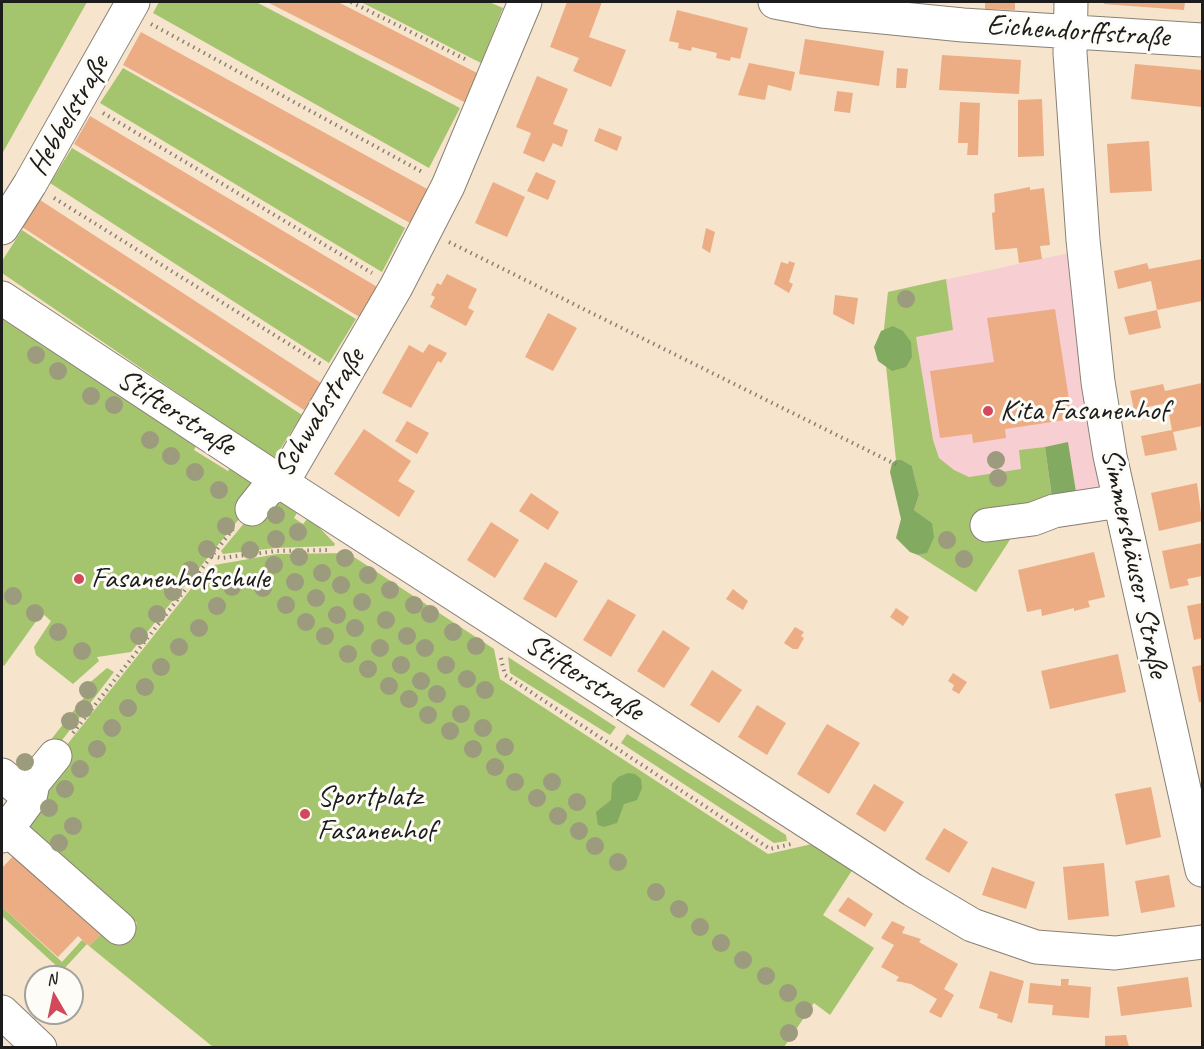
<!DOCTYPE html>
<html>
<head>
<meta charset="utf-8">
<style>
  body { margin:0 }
  #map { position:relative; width:1204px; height:1049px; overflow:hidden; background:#f6e4cc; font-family:Caveat,sans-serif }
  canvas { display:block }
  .frame { position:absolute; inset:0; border:3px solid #1c1c1c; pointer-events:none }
  .north { position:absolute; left:24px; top:965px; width:60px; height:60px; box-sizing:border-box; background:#fdfcf7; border:2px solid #a3a29f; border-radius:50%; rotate:351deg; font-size:16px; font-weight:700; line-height:24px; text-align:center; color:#1c1c1c }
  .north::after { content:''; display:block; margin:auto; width:21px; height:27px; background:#d1495b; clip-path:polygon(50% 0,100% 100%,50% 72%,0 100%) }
</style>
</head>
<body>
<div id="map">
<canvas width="1204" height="1049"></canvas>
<div class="frame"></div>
<div class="north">N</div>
</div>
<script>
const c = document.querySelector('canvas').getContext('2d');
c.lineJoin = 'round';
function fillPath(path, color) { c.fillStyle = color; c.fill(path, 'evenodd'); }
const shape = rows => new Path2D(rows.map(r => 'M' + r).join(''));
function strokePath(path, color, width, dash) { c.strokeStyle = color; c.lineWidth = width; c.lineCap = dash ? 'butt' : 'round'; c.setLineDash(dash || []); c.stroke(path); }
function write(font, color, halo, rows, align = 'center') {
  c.font = font + ' Caveat,sans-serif'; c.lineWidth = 6; c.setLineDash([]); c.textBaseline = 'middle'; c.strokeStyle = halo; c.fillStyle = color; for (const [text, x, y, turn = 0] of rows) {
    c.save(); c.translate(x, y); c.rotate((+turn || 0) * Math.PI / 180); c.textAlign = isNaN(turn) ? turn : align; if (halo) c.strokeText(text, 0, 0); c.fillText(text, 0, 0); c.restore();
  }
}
fillPath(shape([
  [1069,253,1082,383,1105,521,1013,535,976,592,909,548,883,338,888,292]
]), '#f7cfd2');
fillPath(shape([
  [2,2,87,2,2,154],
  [159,2,256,2,460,108,429,168,153,13],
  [361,2,489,2,503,8,481,63],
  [123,68,405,228,382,272,100,103],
  [72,148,356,319,329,363,50,183],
  [22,230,302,415,274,459,2,273,2,261],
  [946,279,953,330,916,337,933,440,939,458,954,470,969,477,1021,469,1019,450,1045,447,1056,529,1013,535,976,592,918,555,927,553,932,523,914,510,919,495,912,466,902,460,896,460,883,338,888,292],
  [2,319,196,446,194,450,228,471,231,467,251,480,253,487,248,508,131,652,97,657,99,661,73,684,36,655,34,647,51,621,42,613,4,666,2,664],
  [276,499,297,513,294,518,303,524,307,519,318,526,335,544,334,546,276,548,223,554,221,551,250,516],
  [348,553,494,649,500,679,768,854,812,844,853,869,823,915,874,948,830,1015,814,1003,784,1047,213,1047,89,946,103,932,122,943,137,923,25,830,46,803,35,785,209,566,277,554],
  [508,657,616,727,610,735,510,673],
  [107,668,114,672,31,781,24,774,86,695,80,691],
  [627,734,786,835,787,841,774,843,621,743],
  [2,907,62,962,82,940,87,944,62,971,2,916]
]), '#a4c56e');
fillPath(shape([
  [893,326,903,331,911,342,912,357,906,367,892,371,878,361,874,347,881,331],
  [1068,442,1076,492,1053,505,1045,447],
  [896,460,902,460,912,466,919,495,914,510,932,523,934,537,927,553,918,555,910,552,896,538,901,519,890,472,892,463],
  [628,773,635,774,641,779,642,788,637,800,624,804,617,823,604,827,598,825,596,812,611,800,612,784,618,777]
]), '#83aa61');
fillPath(shape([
  [267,2,338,2,481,75,466,103],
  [567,2,602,2,589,37,626,50,611,87,573,71,579,58,550,47],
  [985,2,1015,2,1015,10,985,9],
  [1104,2,1185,2,1184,10,1104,4],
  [677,10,748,28,740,59,731,57,730,61,716,58,717,53,692,47,691,51,678,48,679,43,669,41],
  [141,32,429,190,410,223,123,65],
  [805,39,884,51,879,86,799,74],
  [942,55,1021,60,1019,94,939,90],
  [749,63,795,72,791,91,768,85,765,100,738,95],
  [1135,64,1202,70,1202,107,1131,99],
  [897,68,908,69,906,88,896,88],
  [537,76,568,89,553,124,568,130,562,147,553,143,544,162,523,153,531,133,516,127],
  [837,91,853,93,850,113,834,111],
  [1042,99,1044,156,1018,157,1018,100],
  [960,102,980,103,978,155,967,155,968,143,958,143],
  [90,116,379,288,361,318,74,144],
  [599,128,622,137,617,151,594,141],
  [1149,141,1152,191,1110,193,1107,144],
  [536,172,556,181,548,200,527,191],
  [493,182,525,197,507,237,475,223],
  [1030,187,1030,190,1044,188,1050,245,1040,246,1042,259,1019,263,1017,248,995,250,992,213,995,212,994,194],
  [37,198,321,383,304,410,19,225],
  [706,228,715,232,710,253,702,248],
  [1202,259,1202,301,1157,310,1151,281,1118,289,1114,271,1147,263,1149,269],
  [789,261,795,263,789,282,793,284,789,293,774,284,781,262,788,264],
  [447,274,477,289,468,308,474,311,466,326,430,307,435,297,431,295,437,283,441,285],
  [835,295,858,298,854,325,833,314],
  [1055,309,1072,419,1005,429,1006,438,973,443,972,434,940,438,930,371,994,362,987,318],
  [1157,310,1161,328,1129,335,1124,317],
  [548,313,577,328,553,371,525,357],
  [429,344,447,353,441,363,438,361,411,408,382,393,409,345,423,353],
  [1202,383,1202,426,1173,432,1177,450,1145,456,1141,436,1172,430,1167,403,1134,410,1130,391,1163,384,1165,391],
  [407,421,429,433,417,454,395,441],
  [364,429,411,461,398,481,415,491,399,517,334,474],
  [1197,483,1202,521,1159,531,1151,493],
  [531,493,559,512,548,530,519,511],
  [491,522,519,540,495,578,467,560],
  [1202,543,1202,576,1187,579,1189,585,1170,589,1162,551],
  [1094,552,1105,597,1088,601,1090,607,1074,611,1074,608,1042,616,1041,609,1027,612,1018,570],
  [545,562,578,581,556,618,523,599],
  [733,589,748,601,743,610,726,599],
  [608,599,636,615,611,657,583,640],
  [1202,603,1202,638,1194,640,1187,606],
  [896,608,909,617,903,626,890,617],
  [795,627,804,632,801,636,804,638,798,649,793,649,784,643],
  [663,630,690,648,664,688,637,671],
  [1118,654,1126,692,1050,709,1041,671],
  [1202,665,1202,702,1199,702,1192,667],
  [712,670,742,690,719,723,690,705],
  [953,673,967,682,959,694,952,690,954,685,948,681],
  [757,705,786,723,767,755,738,737],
  [827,724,860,743,829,794,797,774],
  [874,784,904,802,885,832,856,814],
  [1151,787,1161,837,1126,845,1115,794],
  [944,828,968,842,949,873,925,859],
  [16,853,103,932,89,946,78,936,58,957,2,907,2,868],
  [1104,863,1109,916,1068,920,1063,867],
  [992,867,1035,882,1026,909,982,895],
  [1169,875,1175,907,1141,913,1135,881],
  [848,897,873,914,865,927,838,911],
  [892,921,905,927,902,933,921,939,919,942,958,964,944,989,954,995,941,1018,929,1012,937,999,911,984,896,981,899,977,881,967,894,945,881,938],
  [990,971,1024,981,1012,1023,997,1018,998,1014,979,1008],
  [1188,977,1192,1007,1121,1016,1117,987],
  [1061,979,1069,979,1068,985,1091,987,1089,1018,1052,1015,1053,1005,1028,1003,1030,983,1061,986],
  [1126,1035,1129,1047,1105,1047,1105,1036]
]), '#ecac84');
const minor = shape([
  [775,2,822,11,963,25,1202,40],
  [1071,2,1070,53,1083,240,1098,382,1110,456,1202,870],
  [2,228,30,184,133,2],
  [2,298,282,483,913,890,972,925,1036,947,1115,953,1202,942],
  [252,509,268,489,282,483,396,287,448,186,525,2],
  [987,525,1033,519,1054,511,1120,501],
  [2,775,30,798],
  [7,829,119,928],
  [2,836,30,798,33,783,55,756],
  [2,1012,40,1048]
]);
strokePath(minor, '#898074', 35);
strokePath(shape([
  [351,2,469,61],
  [151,24,424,173],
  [103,113,372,273],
  [54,198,321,364],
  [449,242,897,465],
  [212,556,222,558,276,551,330,550],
  [501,658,505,675,770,849,791,844],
  [73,733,233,529]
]), '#898074', 4, [1.5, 4.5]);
strokePath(minor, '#fff', 33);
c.fillStyle = '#9c9b7d';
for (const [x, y] of [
  [906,299],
  [36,355],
  [58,371],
  [91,396],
  [114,405],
  [150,440],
  [171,456],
  [996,460],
  [195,472],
  [998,478],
  [219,490],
  [276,515],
  [226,526],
  [298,532],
  [276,539],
  [947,540],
  [207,549],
  [250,550],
  [299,557],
  [345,558],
  [964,559],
  [274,565],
  [190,570],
  [322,573],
  [368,575],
  [295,582],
  [341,585],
  [232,587],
  [263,588],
  [390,590],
  [173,592],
  [13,596],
  [316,598],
  [362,602],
  [286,605],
  [414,605],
  [217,606],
  [35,613],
  [157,614],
  [430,614],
  [337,615],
  [386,620],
  [306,622],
  [199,628],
  [355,628],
  [58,632],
  [453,632],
  [139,636],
  [325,636],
  [407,636],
  [476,646],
  [179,647],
  [380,648],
  [425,648],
  [82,651],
  [348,654],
  [401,665],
  [446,665],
  [161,667],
  [368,669],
  [467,679],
  [421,681],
  [389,686],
  [145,687],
  [88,690],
  [485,690],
  [437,694],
  [409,699],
  [128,708],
  [84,709],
  [461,714],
  [428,715],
  [70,721],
  [112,728],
  [483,728],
  [450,731],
  [505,747],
  [97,749],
  [473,749],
  [25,762],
  [495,767],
  [80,769],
  [515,782],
  [552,782],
  [65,789],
  [537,798],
  [577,802],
  [49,808],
  [558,816],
  [73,826],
  [579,831],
  [59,843],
  [595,846],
  [618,862],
  [656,892],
  [679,909],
  [700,927],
  [721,943],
  [743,960],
  [766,976],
  [788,993],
  [804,1010],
  [789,1033]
]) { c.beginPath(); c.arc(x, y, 9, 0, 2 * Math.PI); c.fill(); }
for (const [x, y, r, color] of [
  [988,411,6,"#d1495b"],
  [79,579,6,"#d1495b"],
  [305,814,6,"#d1495b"]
]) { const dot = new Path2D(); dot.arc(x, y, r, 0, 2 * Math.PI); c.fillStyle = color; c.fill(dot); strokePath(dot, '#fdfcf7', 2); }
write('30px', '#1c1c1c', '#fdfcf7', [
  ["Eichendorffstraße",1078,32,4],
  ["Hebbelstraße",69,116,-60],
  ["Stifterstraße",176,413,33],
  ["Schwabstraße",320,413,-58],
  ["Simmershäuser Straße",1134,563,78],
  ["Stifterstraße",584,678,33]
]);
write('30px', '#1c1c1c', '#fdfcf7', [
  ["Kita Fasanenhof",1000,411],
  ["Fasanenhofschule",91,579],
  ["Sportplatz",317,797],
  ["Fasanenhof",317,831]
], 'left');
</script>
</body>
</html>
